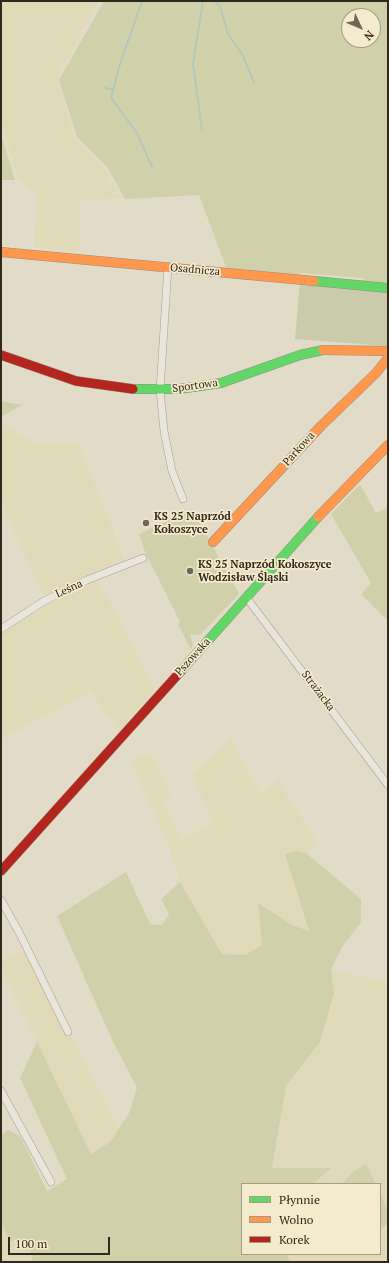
<!DOCTYPE html>
<html>
<head>
<meta charset="utf-8">
<style>
  body { margin:0 }
  #map { position:relative; width:389px; height:1263px; overflow:hidden; background:#e2dbc8; font-family:"PT Serif",serif }
  canvas { display:block }
  .frame { position:absolute; inset:0; border:2px solid #33281c; pointer-events:none }
  .legend { position:absolute; left:241px; top:1183px; width:140px; height:72px; box-sizing:border-box; background:#f4eacd; border:1px solid #a79c86; margin:0; padding:5px 7px; list-style:none; font-size:12px; color:#33281c }
  .legend li { display:flex; align-items:center; gap:8px; height:20px }
  .legend b { width:20px; border:1px solid #a79c86 }
  .north { position:absolute; left:341px; top:8px; width:40px; height:40px; box-sizing:border-box; background:#f4eacd; border:1px solid #a79c86; border-radius:50%; rotate:134deg; font-size:11px; font-weight:700; line-height:16px; text-align:center; color:#33281c }
  .north::after { content:''; display:block; margin:auto; width:14px; height:18px; background:#706758; clip-path:polygon(50% 0,100% 100%,50% 72%,0 100%) }
  .scale { position:absolute; left:8px; top:1237px; width:102px; height:18px; box-sizing:border-box; border:2px solid #33281c; border-top:0; padding-left:5px; font-size:12px; line-height:14px; white-space:nowrap; color:#33281c; -webkit-text-stroke:3px #f4eacd; paint-order:stroke }
</style>
</head>
<body>
<div id="map">
<canvas width="389" height="1263"></canvas>
<div class="frame"></div>
<ul class="legend">
<li><b style="height:5px;background:#63d668"></b>Płynnie</li>
<li><b style="height:5px;background:#ff974d"></b>Wolno</li>
<li><b style="height:5px;background:#b3261e"></b>Korek</li>
</ul>
<div class="north">N</div>
<div class="scale">100 m</div>
</div>
<script>
const c = document.querySelector('canvas').getContext('2d');
c.lineJoin = 'round';
function fillPath(path, color) { c.fillStyle = color; c.fill(path, 'evenodd'); }
const shape = rows => new Path2D(rows.map(r => 'M' + r).join(''));
function strokePath(path, color, width, dash) { c.strokeStyle = color; c.lineWidth = width; c.lineCap = dash ? 'butt' : 'round'; c.setLineDash(dash || []); c.stroke(path); }
function write(font, color, halo, rows, align = 'center') {
  c.font = font + ' "PT Serif",serif'; c.lineWidth = 3.5; c.setLineDash([]); c.textBaseline = 'middle'; c.strokeStyle = halo; c.fillStyle = color; for (const [text, x, y, turn = 0] of rows) {
    c.save(); c.translate(x, y); c.rotate((+turn || 0) * Math.PI / 180); c.textAlign = isNaN(turn) ? turn : align; if (halo) c.strokeText(text, 0, 0); c.fillText(text, 0, 0); c.restore();
  }
}
fillPath(shape([
  [1,1,99,1,57,77,75,140,104,169,121,198,80,200,79,252,33,247,38,195,18,177,1,121],
  [1,422,35,443,78,442,125,560,94,572,155,689,119,731,91,691,1,740,1,634,48,604,1,504],
  [231,739,261,795,279,779,287,797,319,844,306,853,296,851,285,855,309,932,292,925,258,904,262,945,245,955,222,954,180,882,165,837,130,761,149,752,172,795,162,800,182,840,214,823,192,776],
  [27,950,118,1128,110,1142,91,1154,1,969,1,961],
  [331,970,388,981,388,1209,380,1193,380,1184,376,1184,366,1164,354,1171,341,1184,313,1184,330,1168,272,1168,286,1086,320,1042,334,993],
  [1,1223,10,1241,28,1240,33,1262,1,1262],
  [388,1224,388,1262,289,1261,287,1254,380,1254,380,1230]
]), '#e1dab9');
fillPath(shape([
  [104,1,388,1,388,284,365,282,363,278,301,273,298,276,228,272,199,195,125,199,108,168,77,137,59,80],
  [349,16,373,16,373,40,349,40],
  [1,135,15,180,1,180],
  [1,401,22,405,1,417],
  [360,484,376,513,388,507,388,621,361,594,371,583,331,514],
  [192,509,239,594,200,635,190,634,193,644,191,650,178,624,180,622,145,552,139,534],
  [296,851,306,853,361,899,361,922,342,947,331,970,334,993,320,1042,286,1086,272,1168,331,1168,313,1184,242,1184,242,1254,287,1254,290,1262,33,1262,28,1240,10,1241,1,1223,1,1135,8,1130,20,1136,47,1191,67,1179,20,1078,37,1042,91,1154,110,1142,129,1113,137,1088,113,1042,57,916,126,872,150,924,162,925,169,914,161,899,180,882,222,954,245,955,262,945,258,903,292,925,309,931,285,854],
  [366,1164,376,1184,341,1184,354,1171],
  [380,1193,388,1209,388,1224,380,1230]
]), '#d0d1ab');
fillPath(shape([
  [300,282,388,291,388,346,295,339]
]), '#cacbaa');
strokePath(shape([
  [142,1,120,64,111,98,137,133,152,167],
  [214,1,220,6,228,34,242,54,254,82],
  [105,88,113,90],
  [202,130,193,64,203,1]
]), '#b4c7bb', 2);
const street = shape([
  [168,267,160,390,164,431,172,471,183,499],
  [246,597,388,785],
  [1,629,44,601,87,580,143,558],
  [1,900,20,934,68,1032],
  [1,1091,51,1182]
]);
const fast = shape([
  [314,281,388,288],
  [133,389,179,389,221,383,300,355,323,350],
  [181,671,318,517]
]);
const slow = shape([
  [1,252,314,281],
  [323,350,388,351],
  [318,517,388,445],
  [213,542,321,426,376,373,388,358]
]);
const jam = shape([
  [1,355,76,381,133,389],
  [1,871,181,671]
]);
strokePath(street, '#a69f92', 8);
strokePath(fast, '#968f82', 10);
strokePath(slow, '#968f82', 10);
strokePath(jam, '#968f82', 10);
strokePath(street, '#e9e5da', 7);
strokePath(fast, '#63d668', 9);
strokePath(slow, '#ff974d', 9);
strokePath(jam, '#b3261e', 9);
for (const [x, y, r, color] of [
  [146,523,4,"#706758"],
  [190,571,4,"#706758"]
]) { const dot = new Path2D(); dot.arc(x, y, r, 0, 2 * Math.PI); c.fillStyle = color; c.fill(dot); strokePath(dot, '#f4eacd', 1.5); }
write('11px', '#33281c', '#f4eacd', [
  ["Osadnicza",195,270,5],
  ["Sportowa",195,386,-8],
  ["Parkowa",299,449,-48],
  ["Leśna",69,589,-25],
  ["Pszowska",193,657,-48],
  ["Strażacka",318,691,53]
]);
write('bold 11px', '#33281c', '#f4eacd', [
  ["KS 25 Naprzód",154,517],
  ["Kokoszyce",154,530],
  ["KS 25 Naprzód Kokoszyce",198,565],
  ["Wodzisław Śląski",198,578]
], 'left');
</script>
</body>
</html>
